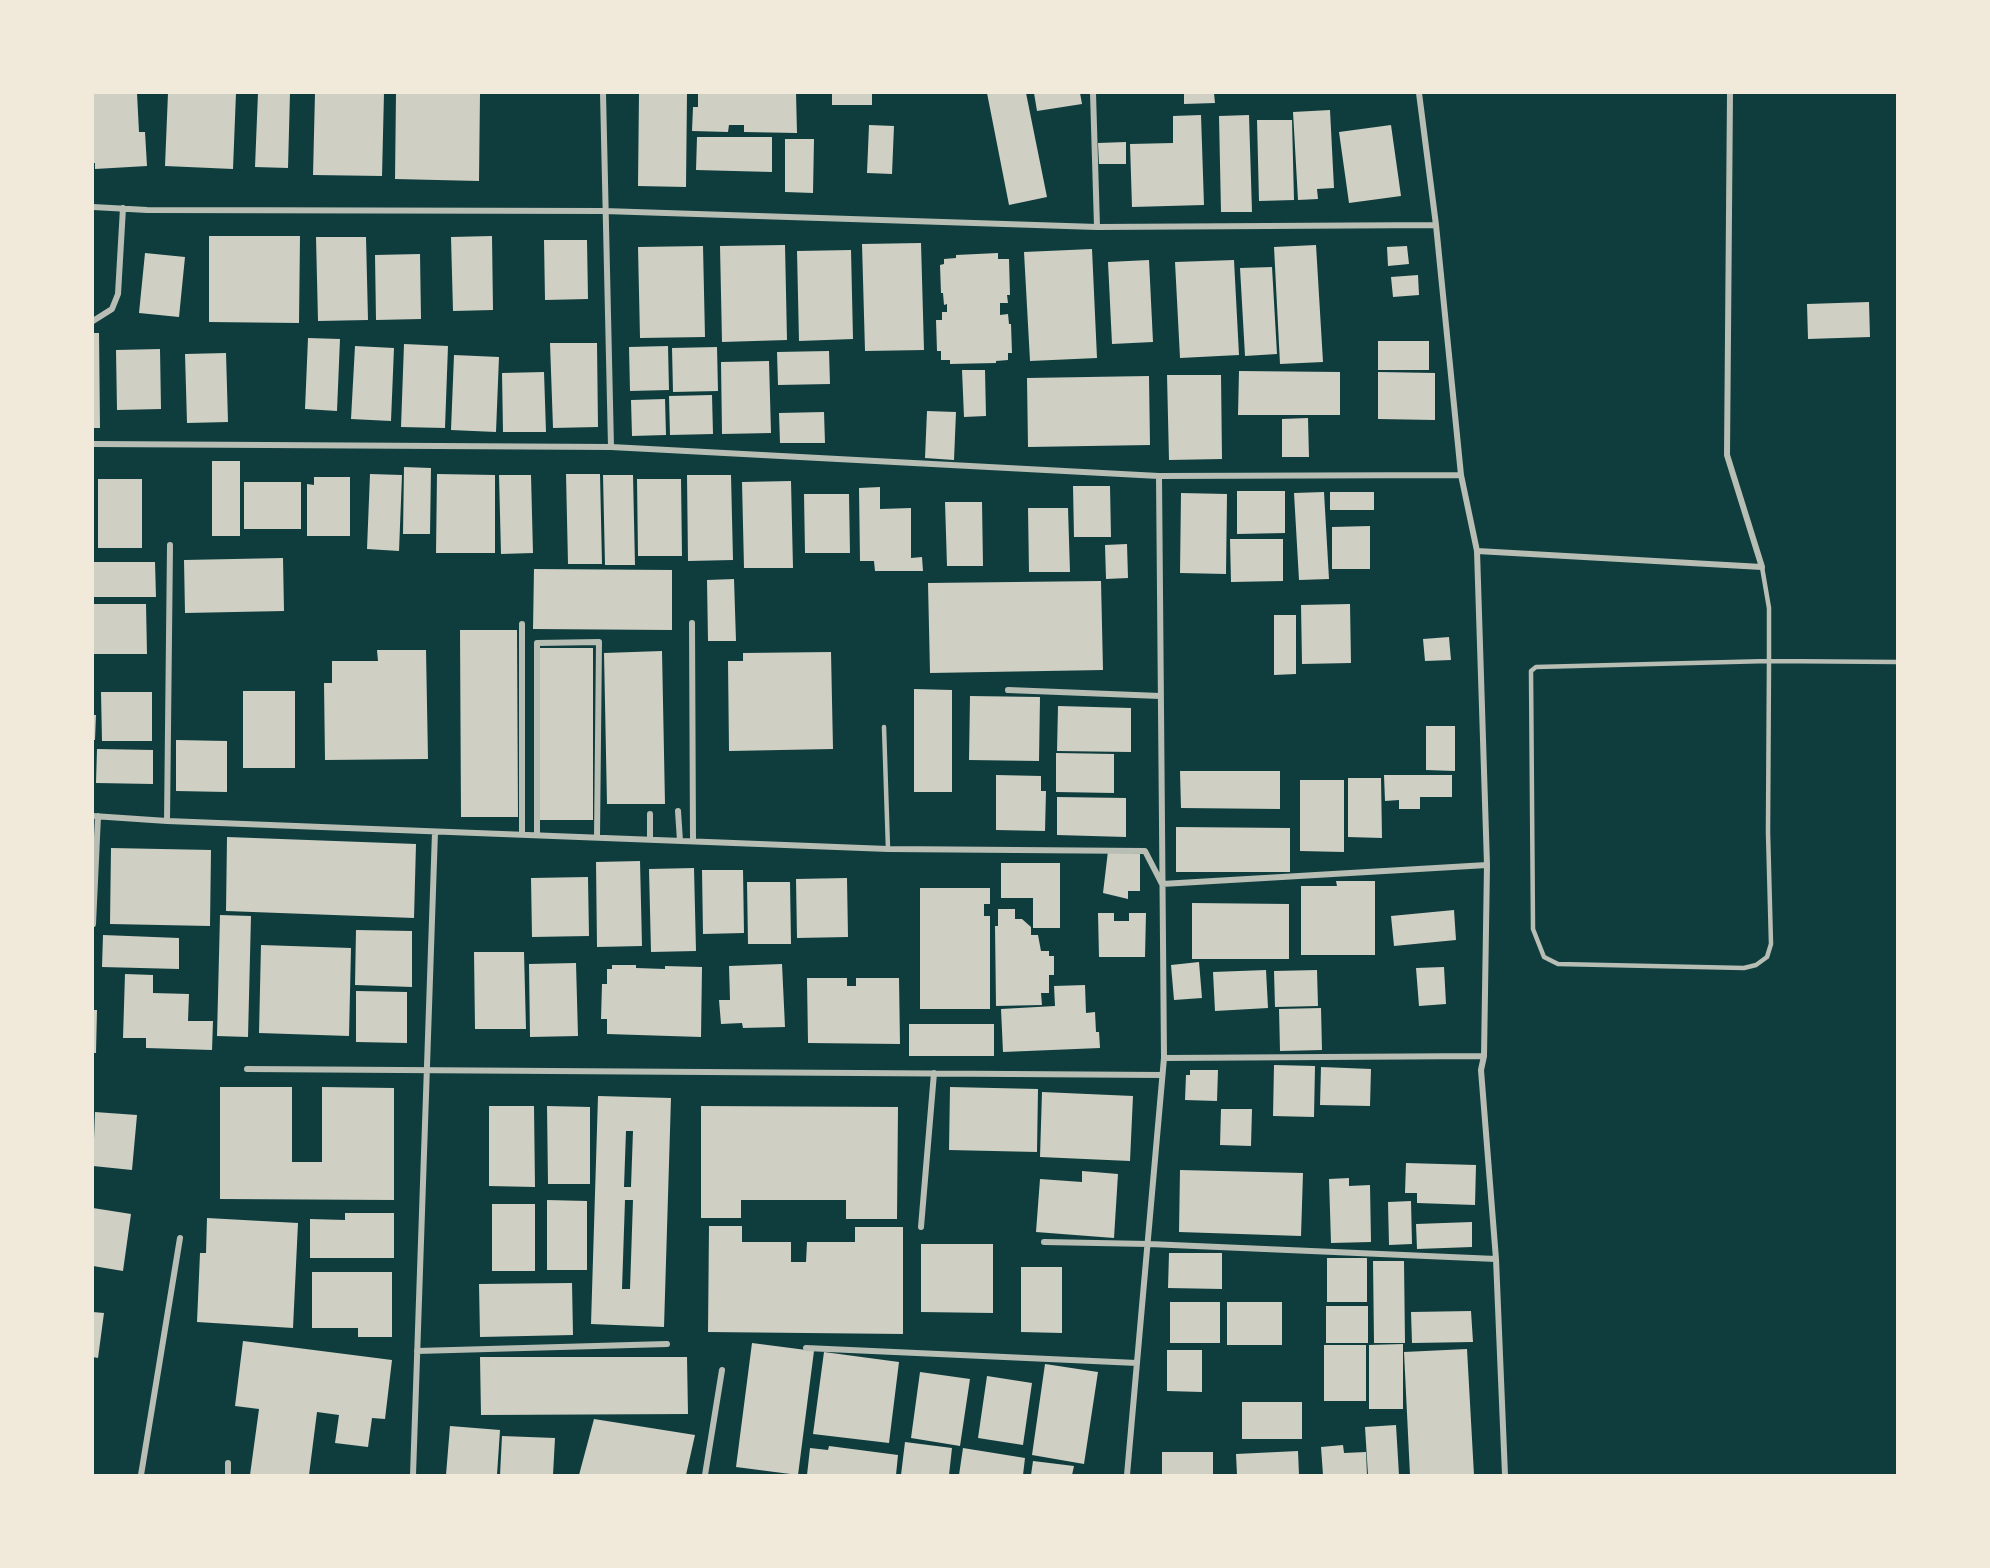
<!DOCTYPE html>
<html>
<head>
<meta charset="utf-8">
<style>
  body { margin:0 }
  #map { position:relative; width:1990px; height:1568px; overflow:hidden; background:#0f3d3e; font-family:"Fira Sans Condensed",sans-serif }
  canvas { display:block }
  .frame { position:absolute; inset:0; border:94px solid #f1e9da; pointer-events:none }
</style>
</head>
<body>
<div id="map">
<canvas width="1990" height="1568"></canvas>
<div class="frame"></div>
</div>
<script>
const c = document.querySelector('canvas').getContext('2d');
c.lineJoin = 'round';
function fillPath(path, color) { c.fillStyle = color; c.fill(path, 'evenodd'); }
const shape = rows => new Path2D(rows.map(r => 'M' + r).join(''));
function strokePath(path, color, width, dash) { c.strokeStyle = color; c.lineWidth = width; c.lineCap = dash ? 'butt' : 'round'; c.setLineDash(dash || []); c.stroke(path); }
fillPath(shape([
  [93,93,137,93,139,132,145,132,147,166,95,169,95,163,93,163],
  [168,93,236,93,233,169,165,166],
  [258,93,290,93,288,168,255,167],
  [315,93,384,93,382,176,313,175],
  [396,93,480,93,479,181,395,179],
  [639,93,687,93,686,187,638,186],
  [698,93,796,93,797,133,744,132,744,125,729,125,728,132,692,131,693,107,698,107],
  [832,93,872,93,872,105,832,105],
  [987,93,1026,93,1047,197,1009,205],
  [1034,93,1080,93,1082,104,1037,111],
  [1184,93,1214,93,1215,103,1184,104],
  [1330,110,1334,188,1317,189,1318,199,1298,200,1293,112],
  [1201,115,1204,205,1132,207,1130,144,1173,143,1173,116],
  [1249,115,1252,212,1221,212,1219,116],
  [1257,120,1292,120,1294,200,1259,201],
  [869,125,894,126,892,174,867,173],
  [1391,125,1401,196,1349,203,1339,132],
  [697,137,772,137,772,172,696,170],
  [785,139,814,139,813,193,785,192],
  [1126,142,1126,164,1099,164,1098,143],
  [209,236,300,236,299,323,209,322],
  [492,236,493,310,453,311,451,237],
  [316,237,366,237,368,320,318,321],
  [544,240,587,240,588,299,545,300],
  [921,243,924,350,865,351,862,244],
  [785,245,787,340,722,342,720,246],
  [1316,245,1323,362,1280,364,1274,247],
  [703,246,705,337,640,338,638,247],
  [1407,246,1409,264,1388,266,1387,247],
  [1092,249,1097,358,1030,361,1024,252],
  [851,250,853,339,799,341,797,251],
  [145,253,185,257,179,317,139,313],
  [998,253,998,259,1009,259,1010,295,1007,295,1008,303,1000,303,1000,315,1008,314,1009,324,1011,324,1012,353,1008,353,1008,360,996,361,996,363,950,364,950,360,941,360,941,351,937,351,936,320,942,320,942,312,947,312,947,304,944,305,943,293,941,293,940,265,944,264,944,259,956,258,956,255],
  [420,254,421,319,376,320,375,255],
  [1149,260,1153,342,1112,344,1108,262],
  [1234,260,1239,355,1180,358,1175,262],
  [1272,267,1277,354,1245,356,1240,268],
  [1418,275,1419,295,1393,297,1391,277],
  [1869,302,1870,337,1808,339,1807,304],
  [93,333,99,333,100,428,93,428],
  [308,338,340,339,337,411,305,409],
  [1378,341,1429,341,1429,370,1378,370],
  [550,343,597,343,598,427,553,428],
  [404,344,448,346,445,428,401,427],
  [355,346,394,348,391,421,351,419],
  [668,346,669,390,630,391,629,347],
  [717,347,718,391,673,392,672,348],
  [160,349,161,409,117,410,116,350],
  [829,351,830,384,778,385,777,352],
  [226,353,228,422,187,423,185,354],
  [454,355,499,357,496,432,451,430],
  [769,361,771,433,722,434,721,362],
  [962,370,985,370,986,416,964,417],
  [1239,371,1340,372,1340,415,1238,415],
  [544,372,546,432,503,432,502,373],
  [1378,372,1435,373,1435,420,1378,419],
  [1167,375,1221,375,1222,459,1169,460],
  [1149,376,1150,445,1028,447,1027,378],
  [712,395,713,434,670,435,669,396],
  [665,399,666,435,632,436,631,400],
  [927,411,956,412,954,460,925,458],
  [824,412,825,443,780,443,779,413],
  [1308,418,1309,457,1282,457,1282,419],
  [212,461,240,461,240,536,212,536],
  [404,467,431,468,430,534,403,534],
  [370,474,402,475,399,551,367,549],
  [437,474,495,475,495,553,436,553],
  [566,474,600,474,602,564,568,564],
  [499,475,531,475,533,553,501,554],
  [603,475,633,475,635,565,605,565],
  [687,475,731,475,733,560,688,561],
  [314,477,350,477,350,536,307,536,307,484,314,485],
  [98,479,142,479,142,548,98,548],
  [637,479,681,479,682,556,638,556],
  [791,481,793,568,744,568,742,482],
  [244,482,301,482,301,529,244,529],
  [1073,486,1110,486,1111,537,1074,537],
  [880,487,880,509,911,508,911,558,922,557,923,571,875,571,874,561,860,561,859,488],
  [1237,491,1285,491,1285,533,1237,534],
  [1324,492,1329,579,1299,580,1294,493],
  [1330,492,1374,492,1374,510,1330,510],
  [1181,493,1227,494,1226,574,1180,573],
  [804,494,849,494,850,553,805,553],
  [945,502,982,502,983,566,947,566],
  [1028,508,1068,508,1070,572,1029,572],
  [1370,526,1370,569,1332,569,1332,527],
  [1230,539,1283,539,1283,581,1231,582],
  [1127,544,1128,578,1106,579,1105,545],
  [283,558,284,611,185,613,184,560],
  [93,562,155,562,156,597,93,597],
  [534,569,672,570,672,630,533,629],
  [734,579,736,641,708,641,707,580],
  [1101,581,1103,670,930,673,928,583],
  [93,604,146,604,147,654,93,654],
  [1350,604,1351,663,1302,664,1301,605],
  [1274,615,1296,615,1296,674,1274,675],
  [460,630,517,630,518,817,461,817],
  [1449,637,1451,660,1425,661,1423,639],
  [538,648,593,648,593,820,539,820],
  [377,650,426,650,428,759,325,760,324,683,332,683,332,661,378,661],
  [662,651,665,804,607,804,604,653],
  [831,652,833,749,729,751,728,661,743,661,743,653],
  [914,689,952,690,952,792,914,792],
  [243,691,295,691,295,768,243,768],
  [101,692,152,692,152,741,102,741],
  [970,696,1040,697,1039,761,969,760],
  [1058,706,1131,708,1131,752,1057,751],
  [93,715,96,715,95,740,93,740],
  [1426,726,1455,726,1455,771,1426,770],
  [176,740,227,741,227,792,176,791],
  [97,749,153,750,153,784,96,783],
  [1056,753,1114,754,1114,793,1056,792],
  [1180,771,1280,771,1280,809,1181,808],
  [996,775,1041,776,1041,791,1046,791,1045,831,996,830],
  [1384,775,1452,775,1452,797,1420,797,1420,809,1399,809,1399,800,1385,801],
  [1348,778,1381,778,1382,838,1348,837],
  [1300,780,1344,780,1344,852,1300,851],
  [1057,797,1126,798,1126,837,1057,835],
  [1176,827,1290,828,1290,872,1176,872],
  [227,837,416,844,414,918,226,911],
  [111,848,211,850,210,926,110,924],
  [1108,851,1140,854,1140,891,1128,891,1128,899,1103,893],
  [640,861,642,946,597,947,596,862],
  [1001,863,1060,863,1060,928,1033,928,1033,898,1001,898],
  [694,868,696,951,651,952,649,869],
  [702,870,743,870,744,933,703,934],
  [588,877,589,936,532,937,531,878],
  [847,878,848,937,797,938,796,879],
  [1336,881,1375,881,1375,955,1301,955,1301,886,1337,886],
  [747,882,790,882,791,944,748,944],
  [920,888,990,888,990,904,984,904,984,916,990,916,990,1009,920,1009],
  [1192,903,1289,904,1289,959,1192,959],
  [998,909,1015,909,1015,919,1022,919,1031,927,1031,935,1038,935,1041,951,1049,951,1049,956,1054,956,1054,975,1049,975,1049,993,1041,993,1042,1005,996,1006,995,926,998,926],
  [1454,910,1456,940,1394,946,1391,916],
  [1098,913,1114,913,1114,921,1129,921,1129,913,1146,913,1145,957,1099,957],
  [220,915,251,916,248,1037,217,1036],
  [356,930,412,931,412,987,355,985],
  [103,935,179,938,179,969,102,967],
  [261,945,351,948,349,1036,259,1033],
  [474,952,524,952,526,1029,475,1029],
  [1199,962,1202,998,1174,1000,1171,965],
  [576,963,578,1036,530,1037,529,964],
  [782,964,785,1027,743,1028,742,1023,721,1024,719,1000,730,1000,729,966],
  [612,965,636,965,636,968,665,969,665,966,702,967,701,1037,607,1034,607,1019,601,1019,602,984,607,984,607,969,612,969],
  [1444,967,1446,1004,1419,1006,1416,968],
  [1266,970,1268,1008,1215,1011,1213,972],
  [1317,970,1318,1006,1275,1007,1274,971],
  [125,974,153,975,153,993,189,994,188,1021,213,1021,212,1050,146,1048,146,1038,123,1038],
  [807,978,847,978,847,986,856,986,856,978,899,978,900,1044,808,1043],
  [1085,985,1086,1013,1095,1012,1096,1032,1099,1032,1100,1048,1003,1052,1001,1009,1055,1006,1054,986],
  [356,991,407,992,407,1043,356,1042],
  [1321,1008,1322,1050,1280,1051,1279,1009],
  [93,1010,97,1010,96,1053,93,1053],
  [909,1024,994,1024,994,1056,909,1056],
  [1274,1065,1315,1066,1314,1117,1273,1116],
  [1321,1067,1371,1069,1370,1106,1320,1105],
  [1190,1070,1218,1070,1217,1101,1185,1100,1186,1075,1190,1075],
  [220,1087,292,1087,292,1162,322,1162,322,1087,394,1088,394,1200,220,1199],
  [950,1087,1038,1089,1037,1152,949,1150],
  [1042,1092,1133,1096,1130,1161,1040,1157],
  [598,1096,671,1098,664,1327,591,1324],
  [626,1131,633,1131,631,1187,624,1187],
  [625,1200,633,1200,630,1289,622,1289],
  [489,1106,534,1106,535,1187,489,1186],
  [547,1106,590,1107,590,1184,548,1184],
  [701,1106,898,1107,897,1219,846,1219,846,1200,741,1200,741,1218,701,1218],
  [1221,1109,1252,1109,1251,1146,1220,1145],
  [95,1112,137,1115,132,1170,93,1166],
  [1406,1163,1476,1165,1475,1205,1417,1203,1417,1193,1405,1193],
  [1180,1170,1303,1173,1301,1236,1179,1232],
  [1082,1171,1118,1174,1114,1238,1036,1232,1040,1179,1082,1182],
  [1349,1178,1349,1186,1370,1185,1371,1242,1331,1243,1329,1179],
  [547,1200,587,1201,587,1270,547,1270],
  [1411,1201,1412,1244,1389,1245,1388,1202],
  [492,1204,535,1204,535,1271,492,1271],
  [93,1208,131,1214,123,1271,93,1266],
  [345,1213,394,1213,394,1258,310,1258,310,1219,345,1220],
  [207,1218,298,1223,293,1328,197,1322,200,1253,206,1253],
  [1472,1222,1472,1247,1417,1249,1416,1224],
  [709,1226,742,1226,742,1242,791,1242,791,1262,806,1262,807,1242,855,1242,855,1227,903,1227,903,1334,708,1332],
  [921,1244,993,1244,993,1313,921,1312],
  [1169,1253,1222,1253,1222,1289,1168,1288],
  [1327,1258,1367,1258,1367,1302,1327,1302],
  [1373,1261,1404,1261,1405,1343,1374,1343],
  [1021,1267,1062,1267,1062,1333,1021,1332],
  [312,1272,392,1272,392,1337,358,1337,358,1328,312,1328],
  [572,1283,573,1335,480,1337,479,1284],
  [1170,1302,1220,1302,1220,1343,1170,1343],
  [1227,1302,1282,1302,1282,1345,1227,1345],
  [1326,1306,1368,1306,1368,1343,1326,1343],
  [1471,1311,1473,1342,1412,1343,1411,1312],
  [93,1312,104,1313,98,1358,93,1357],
  [243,1341,392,1360,385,1419,372,1418,368,1447,335,1443,339,1415,317,1412,309,1475,250,1475,259,1409,235,1406],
  [752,1343,814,1351,798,1475,736,1467],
  [1403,1344,1403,1409,1369,1409,1369,1345],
  [1324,1345,1366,1345,1366,1401,1324,1401],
  [1467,1349,1474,1475,1410,1475,1404,1352],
  [1167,1350,1202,1350,1202,1392,1167,1391],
  [824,1352,899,1362,889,1443,813,1434],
  [480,1357,687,1357,688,1414,481,1415],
  [1045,1364,1098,1372,1084,1464,1032,1455],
  [920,1372,970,1379,960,1446,911,1438],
  [987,1376,1032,1383,1023,1445,978,1438],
  [1242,1402,1302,1402,1302,1439,1242,1439],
  [594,1419,695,1435,686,1475,579,1475],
  [1396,1425,1399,1475,1368,1475,1365,1427],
  [450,1426,500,1430,497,1475,446,1475],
  [502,1436,555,1438,553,1475,500,1475],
  [905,1442,952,1448,949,1475,901,1475],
  [1343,1445,1344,1453,1366,1452,1367,1475,1323,1475,1321,1447],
  [829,1446,898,1455,896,1475,807,1475,810,1448,828,1450],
  [963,1448,1025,1458,1023,1475,959,1475],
  [1298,1451,1299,1475,1237,1475,1236,1454],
  [1162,1452,1213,1452,1213,1475,1162,1475],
  [1033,1461,1074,1466,1072,1475,1031,1475]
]), '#cfcfc3');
strokePath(shape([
  [1762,567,1769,608,1769,661,1768,832,1771,944,1767,957,1756,965,1744,968,1558,964,1544,957,1533,929,1531,671,1536,667,1769,661,1897,662],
  [884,727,888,849]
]), '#b8beb3', 4.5);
strokePath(shape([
  [603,93,611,447],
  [1093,93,1097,227],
  [1419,93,1436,225,1461,475,1477,551,1487,865,1484,1056,1481,1070,1496,1259,1505,1475],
  [93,207,147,210,604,211,1097,227,1436,225],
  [93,321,112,309,118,294,123,208],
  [93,444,611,447,1159,476,1461,475],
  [1477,551,1762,567,1727,455,1730,93],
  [692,623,693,841],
  [1008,690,1160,696],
  [678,811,680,841],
  [650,814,650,839],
  [93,816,167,821,888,849,1145,851,1162,884,1487,865],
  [167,821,170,545],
  [522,834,522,624],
  [537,835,537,643,599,642,597,837],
  [93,924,98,816],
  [1164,1058,1484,1056],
  [247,1069,1162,1075],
  [921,1227,934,1073],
  [1044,1242,1149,1244,1496,1259],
  [806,1348,1137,1363],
  [417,1351,667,1344],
  [141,1475,180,1238],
  [228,1475,228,1463],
  [413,1475,435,832],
  [705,1475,722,1370],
  [1127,1475,1164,1058,1159,476]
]), '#b8beb3', 6);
</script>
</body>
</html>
